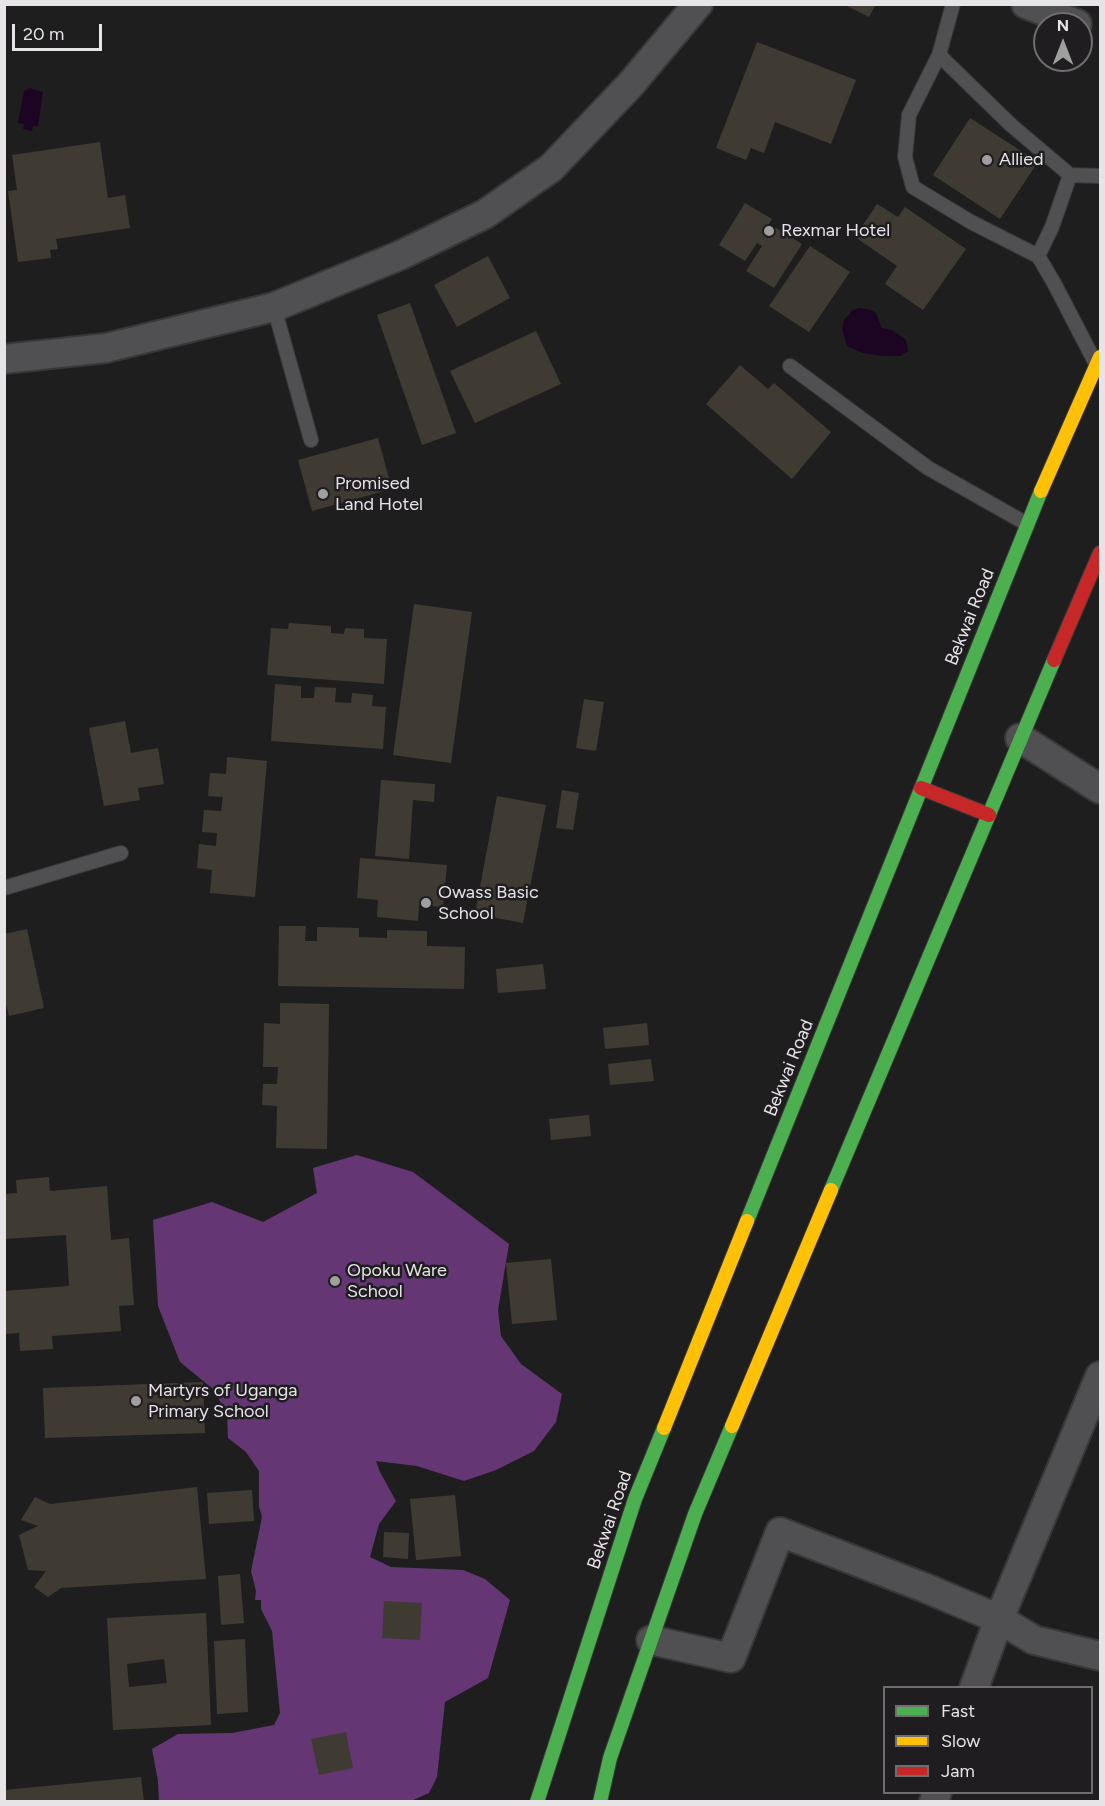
<!DOCTYPE html>
<html>
<head>
<meta charset="utf-8">
<style>
  body { margin:0 }
  #map { position:relative; width:1105px; height:1806px; overflow:hidden; background:#1f1e1f; font-family:Figtree,sans-serif }
  canvas { display:block }
  .frame { position:absolute; inset:0; border:6px solid #e6e4e6; pointer-events:none }
  .legend { position:absolute; left:883px; top:1686px; width:210px; height:108px; box-sizing:border-box; background:#1f1d20; border:2px solid #6f6d6f; margin:0; padding:8px 10px; list-style:none; font-size:18px; color:#e6e4e6 }
  .legend li { display:flex; align-items:center; gap:12px; height:30px }
  .legend b { width:30px; border:2px solid #6f6d6f }
  .north { position:absolute; left:1033px; top:12px; width:60px; height:60px; box-sizing:border-box; background:#1f1d20; border:2px solid #6f6d6f; border-radius:50%; rotate:0deg; font-size:16px; font-weight:700; line-height:24px; text-align:center; color:#e6e4e6 }
  .north::after { content:''; display:block; margin:auto; width:21px; height:27px; background:#a09fa0; clip-path:polygon(50% 0,100% 100%,50% 72%,0 100%) }
  .scale { position:absolute; left:12px; top:24px; width:90px; height:27px; box-sizing:border-box; border:3px solid #e6e4e6; border-top:0; padding-left:8px; font-size:18px; line-height:21px; white-space:nowrap; color:#e6e4e6; -webkit-text-stroke:4px #1f1d20; paint-order:stroke }
</style>
</head>
<body>
<div id="map">
<canvas width="1105" height="1806"></canvas>
<div class="frame"></div>
<ul class="legend">
<li><b style="height:8px;background:#4caf50"></b>Fast</li>
<li><b style="height:8px;background:#ffc107"></b>Slow</li>
<li><b style="height:8px;background:#c62828"></b>Jam</li>
</ul>
<div class="north">N</div>
<div class="scale">20 m</div>
</div>
<script>
const c = document.querySelector('canvas').getContext('2d');
c.lineJoin = 'round';
function fillPath(path, color) { c.fillStyle = color; c.fill(path, 'evenodd'); }
const shape = rows => new Path2D(rows.map(r => 'M' + r).join(''));
function strokePath(path, color, width, dash) { c.strokeStyle = color; c.lineWidth = width; c.lineCap = dash ? 'butt' : 'round'; c.setLineDash(dash || []); c.stroke(path); }
function write(font, color, halo, rows, align = 'center') {
  c.font = font + ' Figtree,sans-serif'; c.lineWidth = 5; c.setLineDash([]); c.textBaseline = 'middle'; c.strokeStyle = halo; c.fillStyle = color; for (const [text, x, y, turn = 0] of rows) {
    c.save(); c.translate(x, y); c.rotate((+turn || 0) * Math.PI / 180); c.textAlign = isNaN(turn) ? turn : align; if (halo) c.strokeText(text, 0, 0); c.fillText(text, 0, 0); c.restore();
  }
}
fillPath(shape([
  [357,1155,413,1172,509,1244,498,1310,501,1336,521,1364,562,1394,556,1422,534,1451,496,1470,464,1481,417,1466,376,1461,380,1472,396,1501,379,1524,370,1557,391,1567,463,1570,485,1579,510,1600,488,1678,445,1702,437,1777,429,1793,411,1801,159,1801,158,1781,152,1749,178,1734,232,1733,274,1725,280,1713,272,1631,261,1609,261,1600,255,1600,256,1591,251,1571,262,1517,259,1506,259,1471,246,1452,228,1438,227,1414,213,1389,180,1362,158,1306,153,1220,212,1202,263,1222,317,1193,313,1168]
]), '#643774');
fillPath(shape([
  [30,88,43,92,38,126,33,126,32,131,23,129,24,124,18,123,24,91],
  [860,308,871,310,876,313,882,328,892,330,906,340,908,351,900,356,884,356,863,353,847,346,842,328,844,320,853,310]
]), '#1b0523');
fillPath(shape([
  [843,4,876,4,869,17],
  [757,42,856,80,831,144,775,122,764,153,751,148,746,160,716,148],
  [970,118,1038,162,1000,219,933,175],
  [100,142,108,198,125,195,130,228,56,239,58,249,50,250,51,258,18,262,8,191,17,190,12,155],
  [745,203,772,219,765,230,769,233,773,226,802,244,774,288,746,271,762,246,757,243,745,261,719,245],
  [877,204,898,217,905,207,966,249,923,310,885,284,897,266,855,237],
  [810,246,850,272,809,332,769,306],
  [488,256,510,298,457,327,434,285],
  [410,303,456,433,422,445,377,315],
  [536,331,561,384,475,423,450,371],
  [740,365,768,389,774,383,831,432,792,479,706,404],
  [378,438,392,489,312,511,298,460],
  [414,604,472,612,451,763,393,755],
  [289,623,331,626,331,633,344,634,345,628,364,629,364,638,387,639,384,684,267,675,271,628,288,629],
  [275,684,301,686,301,698,314,698,315,687,336,688,335,702,351,703,352,693,373,695,372,706,386,707,383,749,271,741],
  [584,699,604,702,596,751,576,748],
  [125,721,131,753,158,748,164,784,138,788,140,800,104,806,89,728],
  [227,757,267,761,255,897,210,893,212,870,197,868,199,844,216,846,217,833,202,832,204,810,221,811,223,797,208,796,210,773,226,774],
  [381,780,435,784,434,802,413,800,409,859,375,856],
  [562,790,579,793,573,830,556,828],
  [497,796,546,805,523,923,475,914],
  [360,858,447,865,443,907,419,905,418,921,377,917,378,900,357,898],
  [279,926,306,926,305,941,317,941,317,927,359,928,359,937,387,938,387,930,427,931,427,946,465,947,464,989,278,986],
  [27,929,44,1008,9,1016,4,997,4,934],
  [543,964,546,989,498,993,496,969],
  [280,1003,329,1004,327,1149,276,1148,277,1106,262,1105,263,1084,277,1084,278,1067,263,1067,264,1023,280,1024],
  [647,1023,649,1045,605,1049,603,1028],
  [651,1059,654,1081,610,1085,608,1064],
  [589,1115,591,1136,551,1140,549,1119],
  [49,1177,50,1191,107,1186,111,1240,129,1238,134,1305,119,1306,121,1331,52,1336,53,1349,20,1351,19,1333,4,1334,4,1291,69,1286,66,1235,4,1239,4,1194,17,1193,16,1180],
  [551,1259,557,1320,512,1324,506,1263],
  [203,1382,205,1433,45,1438,43,1388],
  [197,1487,206,1579,61,1588,48,1597,34,1587,46,1571,28,1570,19,1535,38,1526,21,1520,35,1497,50,1504],
  [252,1490,254,1521,209,1524,207,1493],
  [455,1495,461,1556,416,1560,410,1499],
  [384,1532,409,1533,408,1559,383,1557],
  [240,1574,244,1623,221,1625,218,1576],
  [384,1601,422,1603,420,1640,382,1638],
  [206,1613,211,1725,113,1730,107,1618],
  [164,1659,167,1683,129,1687,127,1664],
  [245,1639,248,1712,217,1714,214,1641],
  [346,1732,353,1768,319,1775,311,1739],
  [141,1777,144,1802,4,1802,4,1790]
]), '#403b32');
const lane = shape([
  [953,4,939,55,1011,125,1070,175,1100,176],
  [939,55,909,115,905,157,913,187,971,222,1038,256],
  [1070,175,1052,227,1038,256,1054,283,1095,362],
  [274,307,311,440],
  [790,366,928,468,1027,524],
  [4,888,121,853]
]);
const street = shape([
  [1026,4,1077,24],
  [4,359,106,348,274,307,401,255,485,214,551,168,631,84,698,4],
  [1020,738,1100,789],
  [651,1640,731,1658,780,1532,923,1587,999,1619,1034,1640,1100,1656],
  [974,1688,999,1619,1100,1376],
  [934,1802,937,1792]
]);
const fast = shape([
  [831,1190,1054,660],
  [747,1221,1041,491],
  [537,1802,635,1499,664,1428],
  [600,1802,610,1758,695,1514,732,1426]
]);
const slow = shape([
  [1041,491,1100,357],
  [732,1426,831,1190],
  [664,1428,747,1221]
]);
const jam = shape([
  [1054,660,1100,553],
  [921,788,989,815]
]);
strokePath(lane, '#393839', 16);
strokePath(street, '#393839', 32);
strokePath(fast, '#393839', 16);
strokePath(slow, '#393839', 16);
strokePath(jam, '#393839', 16);
strokePath(lane, '#504f51', 14);
strokePath(street, '#504f51', 28);
strokePath(fast, '#4caf50', 14);
strokePath(slow, '#ffc107', 14);
strokePath(jam, '#c62828', 14);
for (const [x, y, r, color] of [
  [987,160,6,"#a09fa0"],
  [769,231,6,"#a09fa0"],
  [323,494,6,"#a09fa0"],
  [426,903,6,"#a09fa0"],
  [335,1281,6,"#a09fa0"],
  [136,1401,6,"#a09fa0"]
]) { const dot = new Path2D(); dot.arc(x, y, r, 0, 2 * Math.PI); c.fillStyle = color; c.fill(dot); strokePath(dot, '#1f1d20', 2); }
write('18px', '#e6e4e6', '#1f1d20', [
  ["Allied",999,160],
  ["Rexmar Hotel",781,231],
  ["Promised",335,484],
  ["Land Hotel",335,505],
  ["Owass Basic",438,893],
  ["School",438,914],
  ["Opoku Ware",347,1271],
  ["School",347,1292],
  ["Martyrs of Uganga",148,1391],
  ["Primary School",148,1412]
], 'left');
write('18px', '#e6e4e6', '#1f1d20', [
  ["Bekwai Road",970,617,-68],
  ["Bekwai Road",789,1068,-68],
  ["Bekwai Road",610,1520,-71]
]);
</script>
</body>
</html>
